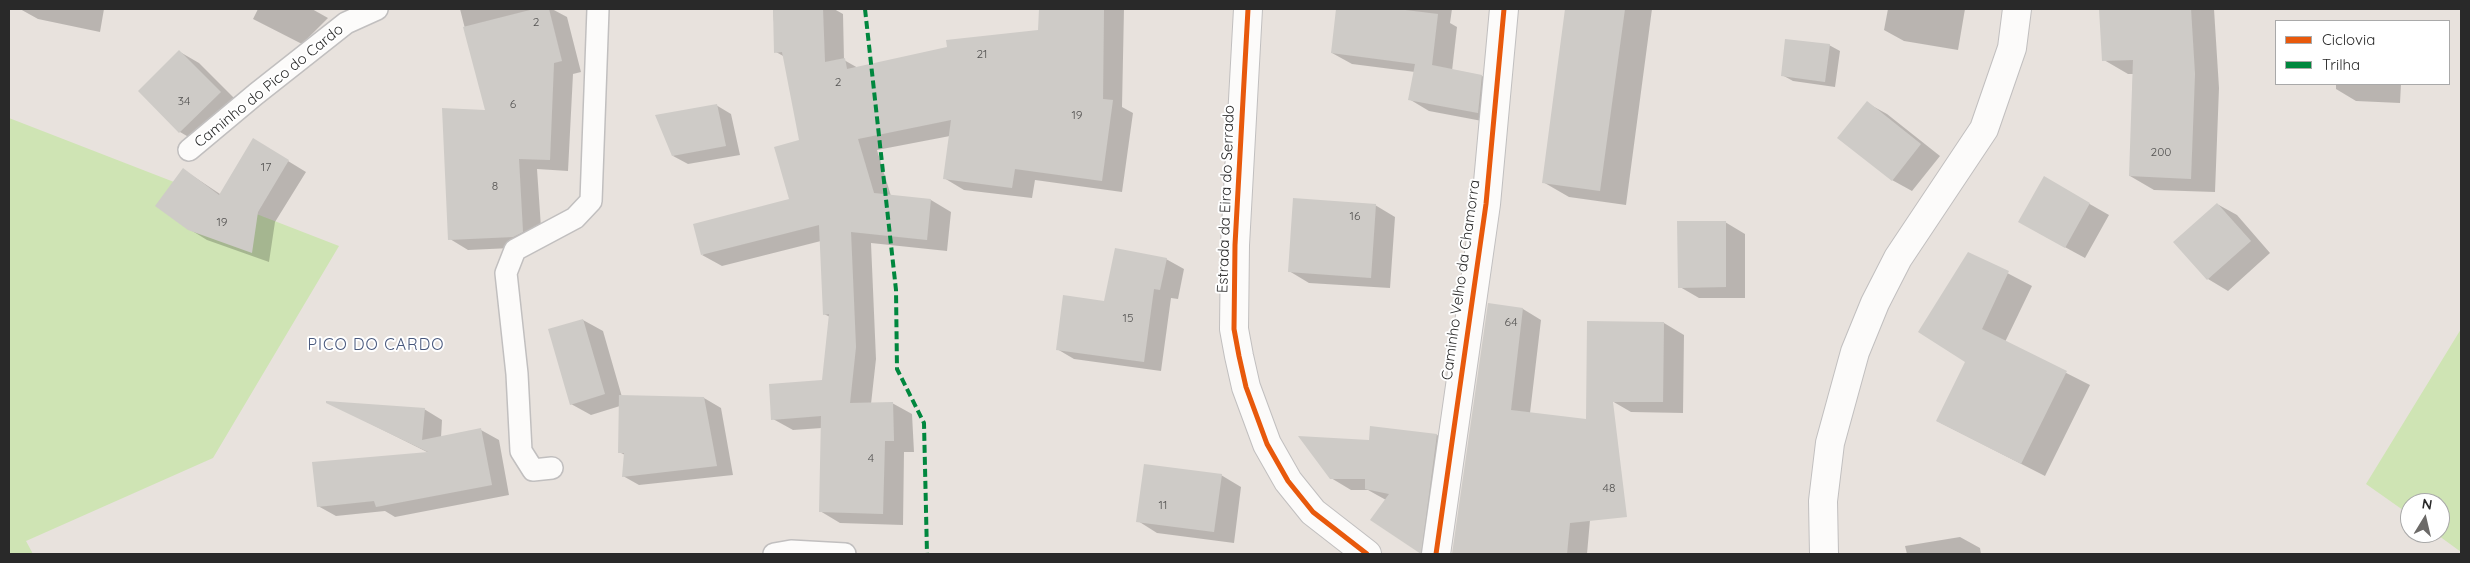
<!DOCTYPE html>
<html>
<head>
<meta charset="utf-8">
<style>
  body { margin:0 }
  #map { position:relative; width:2470px; height:563px; overflow:hidden; background:#e8e2dd; font-family:Quicksand,sans-serif }
  canvas { display:block }
  .frame { position:absolute; inset:0; border:10px solid #292929; pointer-events:none }
  .legend { position:absolute; left:2275px; top:20px; width:175px; height:65px; box-sizing:border-box; background:#fff; border:1px solid #a9a9a9; margin:0; padding:6px 9px; list-style:none; font-size:15px; color:#292929 }
  .legend li { display:flex; align-items:center; gap:10px; height:25px }
  .legend b { width:25px; border:1px solid #a9a9a9 }
  .north { position:absolute; left:2400px; top:493px; width:50px; height:50px; box-sizing:border-box; background:#fff; border:1px solid #a9a9a9; border-radius:50%; rotate:9deg; font-size:14px; font-weight:700; line-height:20px; text-align:center; color:#292929 }
  .north::after { content:''; display:block; margin:auto; width:18px; height:22px; background:#6c6a68; clip-path:polygon(50% 0,100% 100%,50% 72%,0 100%) }
</style>
</head>
<body>
<div id="map">
<canvas width="2470" height="563"></canvas>
<div class="frame"></div>
<ul class="legend">
<li><b style="height:6px;background:#e8590c"></b>Ciclovia</li>
<li><b style="height:6px;background:#00873e"></b>Trilha</li>
</ul>
<div class="north">N</div>
</div>
<script>
const c = document.querySelector('canvas').getContext('2d');
c.lineJoin = 'round';
function fillPath(path, color) { c.fillStyle = color; c.fill(path, 'evenodd'); }
const shape = rows => new Path2D(rows.map(r => 'M' + r).join(''));
function strokePath(path, color, width, dash) { c.strokeStyle = color; c.lineWidth = width; c.lineCap = dash ? 'butt' : 'round'; c.setLineDash(dash || []); c.stroke(path); }
function write(font, color, halo, rows, align = 'center') {
  c.font = font + ' Quicksand,sans-serif'; c.lineWidth = 4; c.setLineDash([]); c.textBaseline = 'middle'; c.strokeStyle = halo; c.fillStyle = color; for (const [text, x, y, turn = 0] of rows) {
    c.save(); c.translate(x, y); c.rotate((+turn || 0) * Math.PI / 180); c.textAlign = isNaN(turn) ? turn : align; if (halo) c.strokeText(text, 0, 0); c.fillText(text, 0, 0); c.restore();
  }
}
fillPath(shape([
  [9,118,339,246,213,458,26,541,33,554,9,554],
  [2461,329,2461,552,2435,533,2440,533,2440,503,2410,503,2410,515,2366,484]
]), '#cfe4b4');
fillPath(shape([
  [20,9,104,9,100,32,38,19],
  [258,9,312,9,328,18,302,44,253,19],
  [460,9,552,9,567,17,581,72,573,74,568,171,537,169,542,242,533,247,468,250,450,239,486,111],
  [773,9,834,9,843,14,844,60,858,68,1039,31,1040,9,1124,9,1122,107,1133,113,1122,192,1035,180,1032,198,964,190,944,178,950,136,877,150,891,196,931,200,951,212,947,251,871,243,876,359,871,404,892,403,912,414,914,452,904,452,903,525,840,523,820,511,822,428,793,430,773,419,823,381,830,317,824,314,821,241,722,266,702,255,790,200,800,141,785,57,776,52],
  [1338,9,1452,9,1450,23,1457,27,1452,71,1482,76,1502,88,1498,124,1429,111,1409,99,1415,72,1352,64,1332,53],
  [1566,9,1652,9,1626,205,1569,197,1543,182],
  [1888,9,1965,9,1958,50,1904,41,1884,30],
  [2101,9,2214,9,2219,88,2215,192,2154,190,2130,176,2133,74,2128,74,2104,60],
  [1829,45,1840,51,1835,87,1793,81,1782,75],
  [180,52,199,63,240,104,199,143,180,132],
  [2336,84,2401,84,2400,103,2356,101,2336,89],
  [1867,103,1887,114,1940,156,1912,191,1892,180],
  [716,105,731,114,740,155,688,164,673,156],
  [270,150,306,172,275,222,269,262,207,240,189,229,184,170,220,194],
  [2044,178,2109,215,2085,258,2039,233],
  [2217,204,2237,215,2270,253,2228,291,2208,279,2175,242],
  [1375,205,1395,217,1390,288,1309,283,1289,271],
  [1725,222,1745,234,1745,298,1699,298,1680,287],
  [1969,253,2032,286,2005,342,2090,385,2045,476,1937,421,1967,361],
  [1166,259,1184,269,1178,299,1171,298,1161,371,1074,359,1057,349,1105,302],
  [1489,305,1523,309,1541,320,1530,413,1598,430,1587,554,1453,554],
  [583,320,603,331,622,397,704,398,721,408,733,475,639,485,623,476,625,455,619,452,620,406,591,415,571,404],
  [1589,322,1664,323,1684,335,1683,413,1631,412,1612,401],
  [327,402,424,409,442,420,441,438,481,430,499,440,509,495,395,517,385,511,336,516,318,506,429,453],
  [1371,427,1437,435,1457,446,1424,554,1372,520,1386,500,1368,490,1351,490,1331,478,1370,441],
  [1221,475,1241,487,1234,543,1157,533,1138,521],
  [1960,537,1980,548,1981,554,1907,554,1905,546]
]), '#0003');
fillPath(shape([
  [534,9,549,9,562,61,554,63,550,160,519,159,523,232,513,237,448,240,442,108,485,110,463,27],
  [773,9,823,9,825,62,845,58,847,69,947,47,946,40,1038,30,1039,9,1104,9,1103,99,1113,100,1102,181,1015,169,1012,188,943,179,951,120,858,139,874,193,931,199,927,240,851,232,856,347,850,403,893,402,894,441,885,441,883,514,819,512,821,416,771,420,769,384,822,380,829,314,823,315,819,225,701,255,693,224,789,199,774,147,799,140,782,52,774,53],
  [1336,9,1397,9,1438,14,1432,65,1482,75,1478,113,1408,100,1415,64,1331,53],
  [1565,9,1625,9,1600,191,1542,183],
  [2099,9,2191,9,2195,74,2191,179,2129,176,2133,60,2102,61],
  [1785,39,1830,44,1825,82,1781,76],
  [179,50,221,92,179,133,138,91],
  [1867,101,1921,144,1892,181,1837,138],
  [717,104,726,146,672,156,655,115],
  [253,138,289,160,258,212,252,253,188,230,155,206,183,168,219,195],
  [2044,176,2090,203,2065,248,2018,222],
  [1293,198,1376,204,1371,278,1288,272],
  [2217,203,2251,241,2207,280,2173,242],
  [1677,221,1726,221,1726,287,1678,288],
  [1115,248,1167,258,1160,290,1154,289,1144,362,1056,350,1063,295,1104,301],
  [1968,252,2009,271,1982,329,2067,371,2021,464,1936,421,1965,362,1918,332],
  [1488,303,1523,308,1511,410,1586,419,1587,321,1664,322,1663,402,1613,402,1627,517,1570,523,1567,554,1452,554],
  [583,319,605,394,570,405,548,329],
  [619,395,704,397,717,466,622,477,624,453,618,453],
  [326,401,425,408,422,440,481,428,492,485,376,507,374,501,317,507,312,462,428,452,326,403],
  [1370,426,1437,434,1421,554,1370,520,1389,494,1365,489,1365,479,1330,479,1298,436,1369,440],
  [1144,464,1222,474,1214,532,1136,522]
]), '#cecbc7');
const service = shape([
  [189,150,256,94,346,23,377,9],
  [552,468,533,470,521,451,517,374,506,273,515,250,575,218,591,201,598,9],
  [774,554,791,551,845,554]
]);
const minor = shape([
  [1436,554,1486,204,1504,9]
]);
const secondary = shape([
  [1248,9,1235,245,1234,329,1239,356,1246,387,1267,444,1288,481,1313,512,1367,554],
  [1824,554,1823,501,1830,443,1855,352,1875,303,1898,258,1984,129,2012,48,2017,9]
]);
strokePath(service, '#c1bfbf', 24);
strokePath(minor, '#c1bfbf', 30);
strokePath(secondary, '#c1bfbf', 30);
strokePath(service, '#fcfbfa', 21);
strokePath(minor, '#fcfbfa', 28);
strokePath(secondary, '#fcfbfa', 28);
strokePath(shape([
  [865,9,896,290,897,369,924,423,927,554]
]), '#00873e', 4, [8, 4]);
strokePath(shape([
  [1248,9,1235,245,1234,329,1239,356,1246,387,1267,444,1288,481,1313,512,1367,554],
  [1436,554,1486,204,1504,9]
]), '#e8590c', 5);
write('12px', '#535251', null, [
  ["2",536,22],
  ["21",982,54],
  ["2",838,82],
  ["34",184,101],
  ["6",513,104],
  ["19",1077,115],
  ["200",2161,152],
  ["17",266,167],
  ["8",495,186],
  ["16",1355,216],
  ["19",222,222],
  ["15",1128,318],
  ["64",1511,322],
  ["4",871,458],
  ["48",1609,488],
  ["11",1163,505]
]);
write('15px', '#292929', '#fff', [
  ["Caminho do Pico do Cardo",269,86,-39],
  ["Estrada da Eira do Serrado",1226,199,-88],
  ["Caminho Velho da Chamorra",1461,280,-82]
]);
c.letterSpacing = '1px';
write('16px', '#47577c', '#fff', [
  ["PICO DO CARDO",376,345]
]);
c.letterSpacing = '0px';
</script>
</body>
</html>
